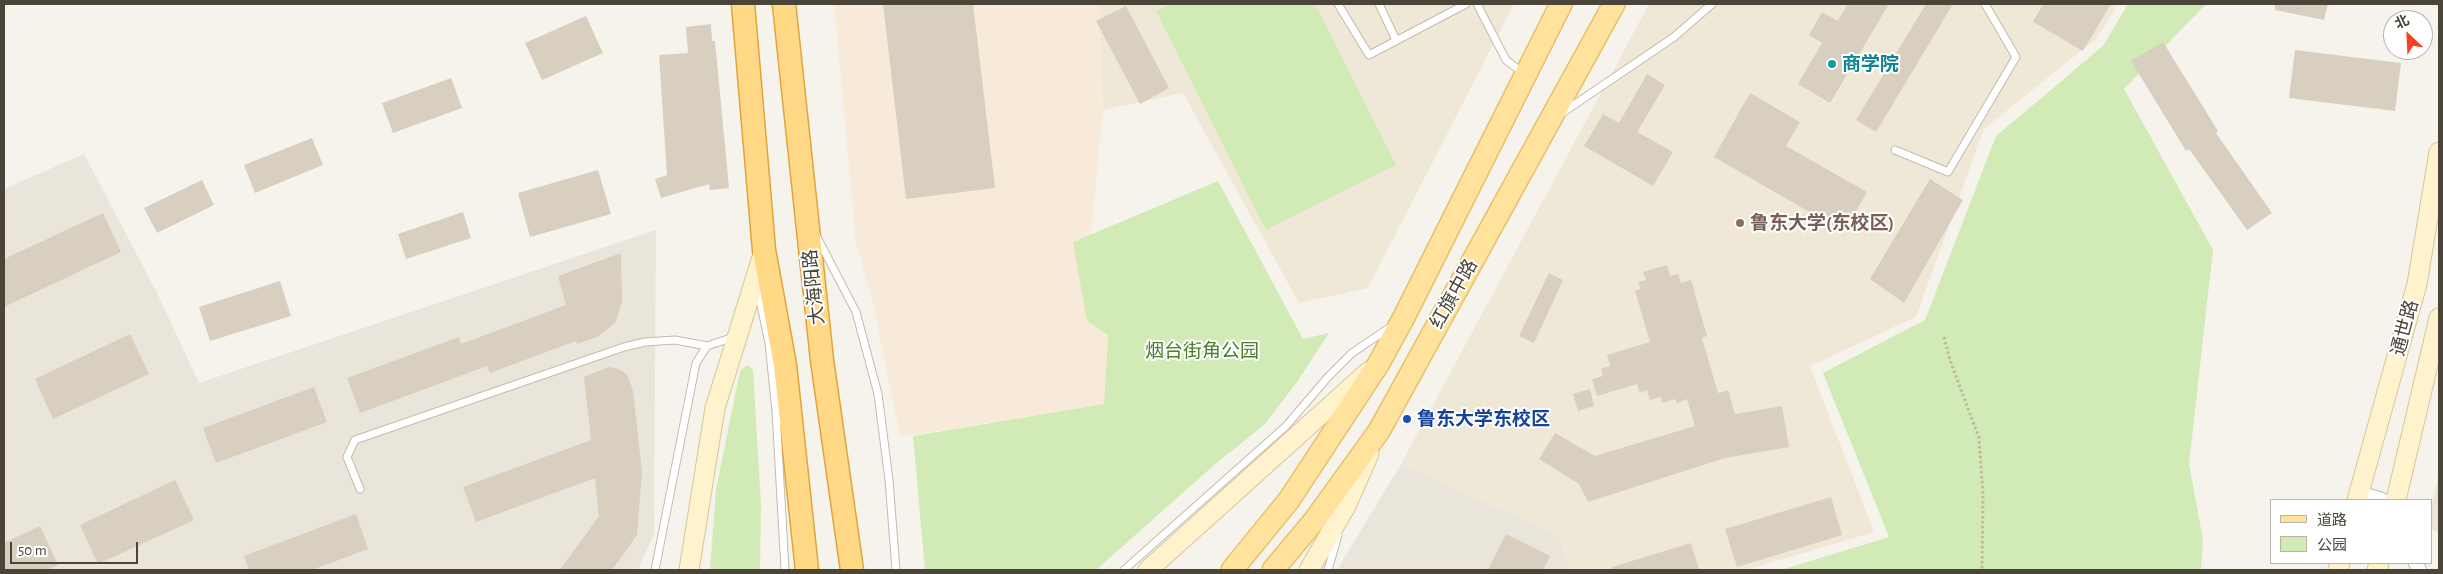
<!DOCTYPE html>
<html>
<head>
<meta charset="utf-8">
<style>
  body { margin:0 }
  #map { position:relative; width:2443px; height:574px; overflow:hidden; background:#f6f3ec; font-family:"Alegreya Sans","Noto Sans SC",sans-serif }
  canvas { display:block }
  .frame { position:absolute; inset:0; border:5px solid #4b4439; pointer-events:none }
  .legend { position:absolute; left:2270px; top:499px; width:162px; height:65px; box-sizing:border-box; background:#fff; border:1px solid #b7b4b0; margin:0; padding:6px 9px; list-style:none; font-size:15px; color:#4b4439 }
  .legend li { display:flex; align-items:center; gap:10px; height:25px }
  .legend b { width:25px; border:1px solid #b7b4b0 }
  .north { position:absolute; left:2383px; top:10px; width:50px; height:50px; box-sizing:border-box; background:#fff; border:1px solid #b7b4b0; border-radius:50%; rotate:335deg; font-size:14px; font-weight:700; line-height:20px; text-align:center; color:#4b4439 }
  .north::after { content:''; display:block; margin:auto; width:18px; height:22px; background:#fc3f1d; clip-path:polygon(50% 0,100% 100%,50% 72%,0 100%) }
  .scale { position:absolute; left:10px; top:542px; width:128px; height:22px; box-sizing:border-box; border:2px solid #4b4439; border-top:0; padding-left:6px; font-size:15px; line-height:18px; white-space:nowrap; color:#4b4439; -webkit-text-stroke:4px #fff; paint-order:stroke }
</style>
</head>
<body>
<div id="map">
<canvas width="2443" height="574"></canvas>
<div class="frame"></div>
<ul class="legend">
<li><b style="height:6px;background:#ffe39c"></b>道路</li>
<li><b style="height:14px;background:#d2eab5"></b>公园</li>
</ul>
<div class="north">北</div>
<div class="scale">50 m</div>
</div>
<script>
const c = document.querySelector('canvas').getContext('2d');
c.lineJoin = 'round';
function fillPath(path, color) { c.fillStyle = color; c.fill(path, 'evenodd'); }
const shape = rows => new Path2D(rows.map(r => 'M' + r).join(''));
function strokePath(path, color, width, dash) { c.strokeStyle = color; c.lineWidth = width; c.lineCap = dash ? 'butt' : 'round'; c.setLineDash(dash || []); c.stroke(path); }
function write(font, color, halo, rows, align = 'center') {
  c.font = font + ' "Alegreya Sans","Noto Sans SC",sans-serif'; c.lineWidth = 4; c.setLineDash([]); c.textBaseline = 'middle'; c.strokeStyle = halo; c.fillStyle = color; for (const [text, x, y, turn = 0] of rows) {
    c.save(); c.translate(x, y); c.rotate((+turn || 0) * Math.PI / 180); c.textAlign = isNaN(turn) ? turn : align; if (halo) c.strokeText(text, 0, 0); c.fillText(text, 0, 0); c.restore();
  }
}
fillPath(shape([
  [84,154,158,295,199,383,656,230,654,534,638,570,4,570,4,189],
  [1401,464,1560,536,1569,570,1337,570],
  [2439,474,2439,532,2432,530,2432,504]
]), '#eae5da');
fillPath(shape([
  [834,4,1100,4,1103,110,1091,235,1073,242,1108,334,1104,404,900,437,872,298,856,243]
]), '#f7ead8');
fillPath(shape([
  [1100,4,1514,4,1368,288,1299,303,1183,93,1103,110],
  [1649,4,2118,4,2097,38,1984,129,1916,317,1810,366,1874,532,1746,570,1569,570,1560,536,1401,464]
]), '#efe8d6');
fillPath(shape([
  [1170,4,1315,4,1396,165,1266,230,1156,11],
  [2128,4,2206,4,2124,89,2213,250,2189,464,2203,540,2201,570,1781,570,1889,537,1823,373,1925,320,1996,136,2103,46],
  [1218,181,1303,339,1329,333,1297,382,1265,424,1213,466,1096,570,925,570,913,436,1104,404,1108,335,1087,321,1073,242],
  [747,365,753,370,761,505,760,570,710,570,716,490,740,371]
]), '#d2eab5');
fillPath(shape([
  [883,4,973,4,995,188,906,199],
  [1848,4,1889,4,1830,103,1798,84,1822,43,1809,35,1822,12,1838,21],
  [1926,4,1953,4,1876,132,1856,120],
  [2043,4,2111,4,2083,51,2033,22],
  [2275,4,2328,4,2324,20,2275,10],
  [1126,6,1169,88,1140,104,1096,21],
  [586,16,603,53,542,80,525,43],
  [711,24,712,41,715,41,729,188,710,190,709,184,661,198,655,179,667,175,659,55,688,53,686,27],
  [2163,42,2218,131,2216,133,2272,213,2247,230,2189,149,2186,151,2131,61],
  [2295,50,2401,63,2395,111,2289,98],
  [1647,74,1665,85,1637,132,1673,152,1653,186,1584,146,1603,114,1619,123],
  [451,78,462,108,393,133,382,103],
  [1750,93,1800,122,1786,146,1867,192,1844,232,1714,157],
  [312,138,323,165,255,193,244,165],
  [598,170,611,214,530,237,518,193],
  [1930,179,1963,200,1904,303,1870,279],
  [202,180,214,205,157,233,144,208],
  [463,212,471,238,406,259,398,234],
  [103,213,121,252,4,307,4,259],
  [621,253,622,300,618,315,615,323,597,337,577,344,576,341,490,373,487,366,360,413,347,378,459,337,461,344,566,305,558,276],
  [1667,265,1670,276,1678,274,1681,283,1691,280,1707,336,1702,338,1718,393,1728,390,1735,414,1782,406,1789,447,1725,458,1588,502,1579,484,1539,459,1555,433,1595,456,1695,426,1687,399,1677,403,1675,399,1662,403,1661,397,1650,400,1647,390,1640,393,1637,384,1597,396,1592,379,1603,376,1601,369,1610,366,1607,355,1650,342,1635,291,1641,289,1638,282,1646,280,1643,272],
  [1549,273,1563,280,1534,343,1519,336],
  [280,281,291,316,210,341,199,307],
  [130,334,149,374,53,419,35,379],
  [609,367,619,369,627,374,633,391,642,472,637,535,612,570,560,570,599,516,595,478,476,522,463,487,591,440,584,377],
  [314,387,327,422,216,463,203,428],
  [1590,389,1594,406,1578,411,1573,394],
  [175,480,194,520,98,564,80,525],
  [1831,497,1842,535,1737,567,1725,529],
  [356,514,368,549,312,570,249,570,244,556],
  [40,526,58,565,47,570,4,570,4,543],
  [1506,534,1550,556,1543,570,1488,570],
  [1691,543,1699,570,1612,570,1612,567]
]), '#d8cfc1');
const service = shape([
  [1338,4,1369,55,1466,4],
  [1379,4,1396,40],
  [1477,4,1506,60,1523,73],
  [1562,113,1674,37,1712,4],
  [1895,150,1948,172,2016,57,1985,4],
  [817,237,856,312,878,394,889,480,896,570],
  [758,291,769,343,776,411,785,570],
  [360,489,347,457,355,440,624,347,645,342,675,340,707,346],
  [655,570,696,363,707,346,734,337],
  [1124,570,1286,426,1328,377,1352,353,1392,326],
  [1328,570,1338,535]
]);
const minor = shape([
  [2359,493,2382,500],
  [2416,563,2419,570]
]);
const secondary = shape([
  [2357,500,2417,284,2439,152],
  [2396,500,2439,318],
  [689,570,715,408,764,251],
  [1148,570,1368,372],
  [1309,570,1346,506,1369,454],
  [2338,570,2340,563],
  [2377,570,2379,563]
]);
const primary = shape([
  [1232,570,1289,500,1379,363,1404,317,1561,4],
  [1273,570,1314,521,1379,431,1614,4]
]);
const trunk = shape([
  [743,4,764,250,785,365,807,570],
  [784,4,822,360,852,570]
]);
strokePath(service, '#c2bbae', 9);
strokePath(minor, '#c2bbae', 16);
strokePath(secondary, '#d6c79b', 21);
strokePath(primary, '#e6c16a', 24);
strokePath(trunk, '#e0a43c', 25);
strokePath(shape([
  [1944,337,1950,360,1979,438,1983,494,1982,570]
]), '#c4b79f', 3, [2.5, 2.5]);
strokePath(service, '#fff', 7);
strokePath(minor, '#fff', 14);
strokePath(secondary, '#fff3cd', 19);
strokePath(primary, '#ffe39c', 21);
strokePath(trunk, '#ffd985', 22);
for (const [x, y, r, color] of [
  [1832,64,5,"#0f9aa8"],
  [1740,223,5,"#8d6e63"],
  [1407,419,5,"#1a4fb4"]
]) { const dot = new Path2D(); dot.arc(x, y, r, 0, 2 * Math.PI); c.fillStyle = color; c.fill(dot); strokePath(dot, '#fff', 2); }
write('bold 19px', '#0d838f', '#fff', [
  ["商学院",1842,64]
], 'left');
write('bold 19px', '#785e54', '#fff', [
  ["鲁东大学(东校区)",1750,223]
], 'left');
write('19px', '#4b4439', '#fff', [
  ["大海阳路",814,287,-96],
  ["红旗中路",1454,294,-61],
  ["通世路",2405,328,-75]
]);
write('19px', '#4a7f2a', '#fff', [
  ["烟台街角公园",1202,351]
]);
write('bold 19px', '#164399', '#fff', [
  ["鲁东大学东校区",1417,419]
], 'left');
</script>
</body>
</html>
